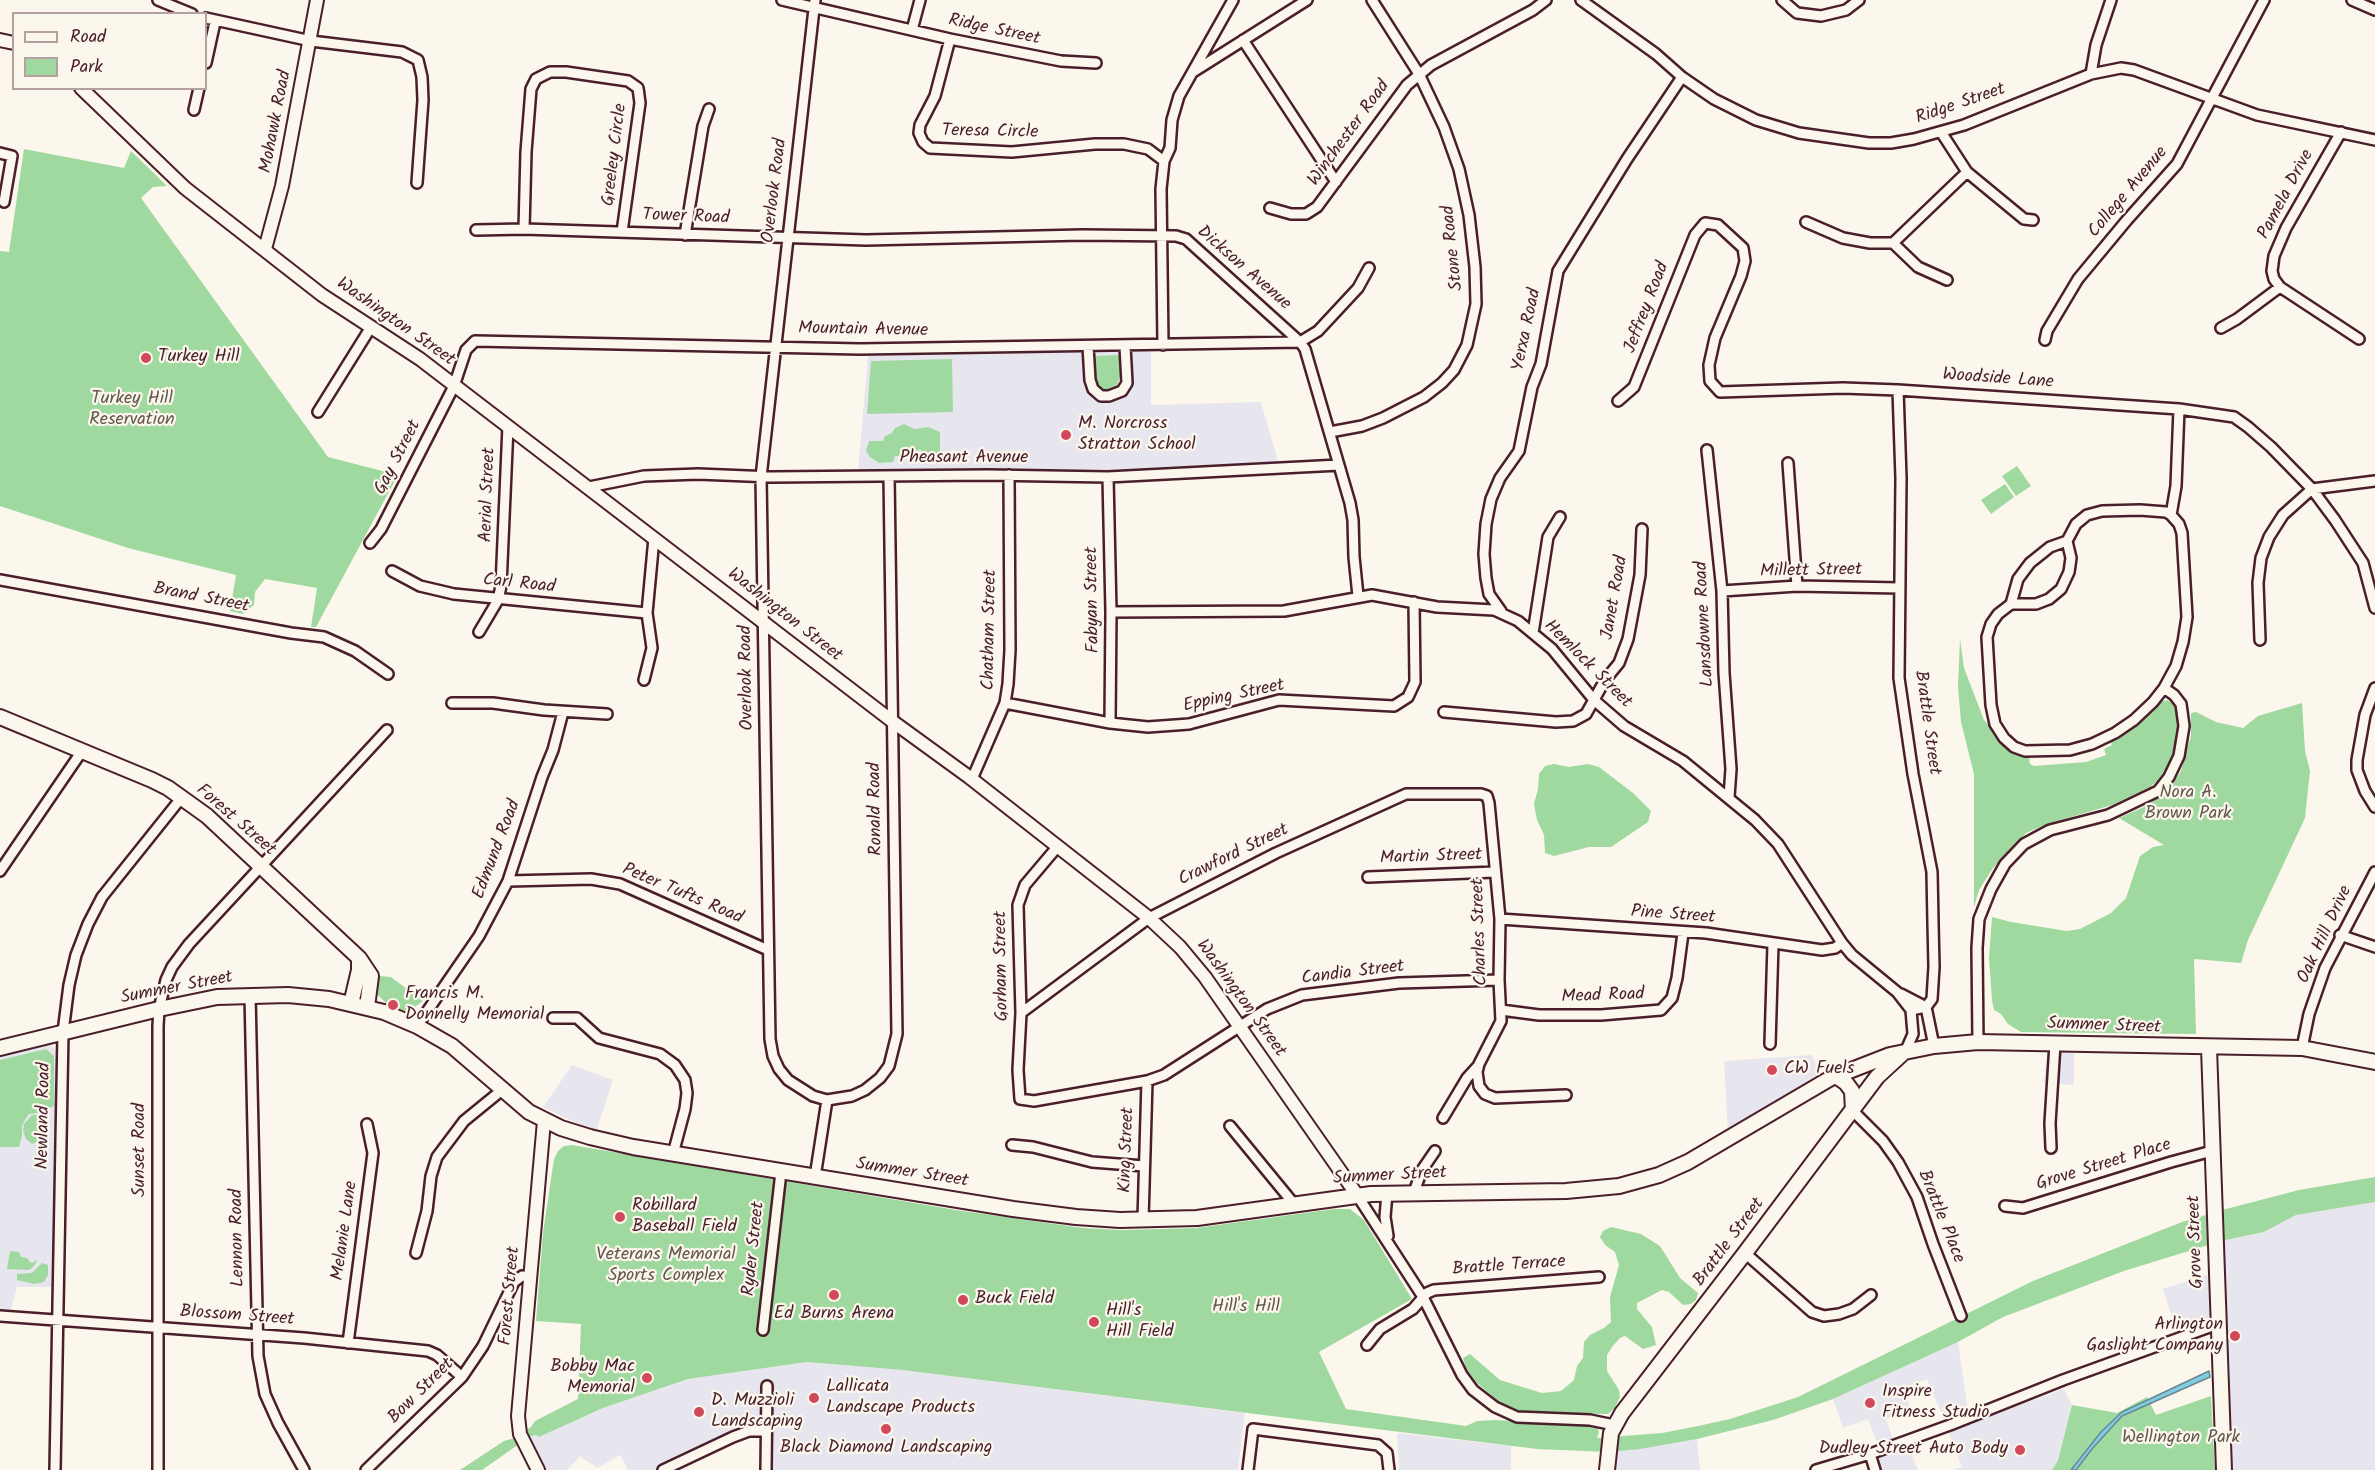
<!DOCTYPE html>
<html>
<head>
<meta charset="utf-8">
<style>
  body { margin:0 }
  #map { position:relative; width:2375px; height:1470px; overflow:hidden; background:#fbf7ec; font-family:Kalam,sans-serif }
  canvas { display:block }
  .legend { position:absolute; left:12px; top:12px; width:195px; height:78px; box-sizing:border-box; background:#fbf7ec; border:2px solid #b4a19f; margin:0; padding:8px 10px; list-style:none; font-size:18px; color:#4a1f2b }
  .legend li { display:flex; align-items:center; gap:12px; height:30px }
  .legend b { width:30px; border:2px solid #b4a19f }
</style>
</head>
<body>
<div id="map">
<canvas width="2375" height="1470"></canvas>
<ul class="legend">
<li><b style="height:8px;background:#fbf7ec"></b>Road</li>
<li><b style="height:16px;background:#a0d99f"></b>Park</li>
</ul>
</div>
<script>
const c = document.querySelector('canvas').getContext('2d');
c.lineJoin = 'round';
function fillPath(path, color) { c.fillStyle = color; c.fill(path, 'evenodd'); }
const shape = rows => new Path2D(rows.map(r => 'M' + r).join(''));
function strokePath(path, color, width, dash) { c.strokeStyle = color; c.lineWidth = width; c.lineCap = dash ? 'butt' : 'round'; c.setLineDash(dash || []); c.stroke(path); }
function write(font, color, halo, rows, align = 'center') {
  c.font = font + ' Kalam,sans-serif'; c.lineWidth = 4.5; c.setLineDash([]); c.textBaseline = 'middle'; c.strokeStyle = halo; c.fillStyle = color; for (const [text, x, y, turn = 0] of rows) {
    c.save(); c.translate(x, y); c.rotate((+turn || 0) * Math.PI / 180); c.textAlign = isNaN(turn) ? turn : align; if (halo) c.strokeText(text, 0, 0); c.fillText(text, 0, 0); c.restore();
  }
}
fillPath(shape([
  [1076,351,1151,351,1151,405,1261,402,1279,465,1109,472,981,469,858,471,868,356],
  [45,1044,54,1047,59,1058,53,1287,17,1287,10,1313,0,1312,0,1056],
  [2047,1051,2074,1052,2074,1085,2044,1083],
  [1812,1055,1820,1073,1728,1132,1724,1061],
  [572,1065,613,1080,596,1132,543,1107],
  [2375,1202,2375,1470,2229,1470,2221,1241,2264,1232,2296,1215],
  [2209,1274,2211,1322,2178,1336,2163,1289],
  [1958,1342,1968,1411,1944,1419,1927,1379,1902,1390,1911,1408,1886,1419,1893,1440,1878,1445,1868,1419,1843,1428,1833,1399],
  [807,1362,902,1370,1245,1413,1238,1470,766,1470,763,1437,753,1435,733,1441,674,1470,628,1470,620,1455,597,1468,580,1456,567,1470,545,1470,527,1439,536,1435,539,1437,603,1408,688,1379],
  [2064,1389,2072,1405,2057,1462,2052,1470,1953,1470,1962,1467,1948,1431],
  [1397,1433,1511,1446,1511,1470,1399,1470],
  [1697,1439,1700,1470,1609,1470,1609,1452],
  [1908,1446,1918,1470,1881,1470,1877,1455]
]), '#e7e6ee');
fillPath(shape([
  [24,149,124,168,131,151,167,186,153,187,141,198,328,457,398,475,316,627,311,627,317,588,265,579,255,592,254,605,243,614,230,611,236,575,128,548,0,506,0,251,9,252],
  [1121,355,1120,376,1116,387,1106,391,1099,388,1093,381,1092,356],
  [952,359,953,412,867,414,871,361],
  [904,424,914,429,928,427,940,432,940,453,939,455,926,454,919,449,916,456,895,456,893,462,879,463,870,457,866,451,869,441,883,441,885,436,892,433,895,428],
  [2017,466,2031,486,2016,496,2002,476],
  [2005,484,2014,497,1991,514,1981,500],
  [1960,639,1964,668,1984,720,2013,752,2029,757,2030,764,2034,766,2086,762,2106,755,2104,749,2112,745,2111,742,2138,724,2160,702,2167,700,2174,704,2177,710,2179,724,2173,755,2167,768,2157,781,2149,788,2112,805,2047,824,2026,833,1993,868,1979,890,1974,907,1974,774,1961,722,1958,686],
  [2302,703,2305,751,2310,771,2305,818,2248,940,2241,963,2194,959,2196,1034,2021,1032,2008,1024,2001,1014,1994,1010,1992,1000,1989,958,1992,917,2011,922,2067,931,2080,929,2111,913,2126,898,2140,856,2153,847,2164,845,2119,818,2146,806,2168,791,2181,771,2191,736,2191,713,2196,712,2216,722,2243,728,2258,716],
  [1554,764,1569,767,1588,764,1599,767,1633,793,1651,811,1648,822,1611,847,1589,847,1554,856,1545,853,1544,835,1537,820,1534,804,1538,789,1539,774,1545,766],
  [379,976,391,977,423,1001,408,1012,388,1005,377,994],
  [46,1049,54,1056,54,1106,38,1113,29,1114,26,1118,22,1126,22,1136,19,1147,0,1147,0,1060],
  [32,1115,39,1115,43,1118,45,1129,41,1140,32,1144,26,1139,23,1131,24,1124],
  [572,1145,956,1210,1083,1228,1121,1230,1196,1228,1334,1209,1350,1209,1364,1220,1412,1299,1319,1352,1346,1409,1466,1426,1477,1421,1495,1420,1597,1426,1599,1432,1597,1438,1662,1433,1698,1426,1730,1419,1798,1397,2033,1281,2182,1222,2226,1209,2299,1190,2375,1177,2375,1202,2296,1215,2264,1232,2221,1241,2124,1271,2003,1317,1958,1342,1833,1399,1773,1420,1697,1439,1640,1449,1609,1452,1537,1449,902,1370,807,1362,688,1379,603,1408,539,1437,536,1435,529,1437,482,1470,460,1470,504,1441,514,1438,531,1427,535,1421,578,1399,581,1324,536,1321,543,1233,554,1159,558,1151,564,1146],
  [1611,1227,1641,1234,1660,1246,1680,1278,1698,1293,1696,1300,1691,1304,1683,1305,1669,1292,1662,1290,1637,1303,1637,1309,1652,1327,1656,1345,1643,1349,1625,1336,1620,1338,1612,1347,1607,1355,1607,1371,1619,1390,1620,1397,1614,1409,1608,1414,1524,1413,1506,1408,1476,1382,1466,1368,1463,1358,1470,1354,1500,1380,1542,1393,1561,1391,1574,1380,1577,1366,1583,1358,1584,1342,1590,1335,1604,1328,1611,1322,1610,1297,1619,1265,1615,1252,1605,1245,1600,1237,1603,1231],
  [10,1251,19,1252,21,1257,27,1258,31,1263,38,1260,32,1268,28,1270,7,1269],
  [42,1263,48,1265,48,1275,44,1282,34,1284,17,1280,17,1274,32,1273],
  [2211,1396,2215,1470,2052,1470,2058,1460,2072,1405,2117,1413,2147,1397,2156,1415]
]), '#a0d99f');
const water = shape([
  [2209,1371,2210,1377,2122,1416,2092,1449,2076,1470,2071,1470,2101,1432,2122,1412,2209,1371]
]);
fillPath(water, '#7fcdde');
strokePath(water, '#6a8796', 1.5);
const minor = shape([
  [158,0,192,14],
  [782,0,950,39,1061,61,1096,63],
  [815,0,761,477,770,1039,773,1056,779,1069,788,1080,813,1096,827,1100,852,1096,865,1090,880,1078,889,1066,897,1034,889,476],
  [1581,0,1656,54,1682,77,1714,99,1756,120,1799,133,1869,143,1891,143,1914,139,1964,125,2091,74,2121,68,2134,70,2257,115,2375,140],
  [1782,0,1797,13,1821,16,1846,10,1859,0],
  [2352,0,2375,10],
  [206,18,311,41,402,52,418,60,422,77,423,100,417,183],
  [912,30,920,0],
  [950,39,935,96,920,125,919,133,923,142,930,148,1012,152,1095,144,1124,144,1148,149,1164,161],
  [1243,40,1336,182],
  [206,63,215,22],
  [1193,72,1307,0],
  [2091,74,2096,45,2111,0],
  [194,110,199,88],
  [1941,132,1967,172,2024,219,2033,220],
  [2341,132,2286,228,2274,256,2272,271,2274,279,2280,287,2359,339],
  [0,153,12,156,4,202],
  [1270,208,1291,214,1306,214,1317,207,1407,85,1431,65,1533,10,1546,0],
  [1806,222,1843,238,1870,243,1893,243,1967,172],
  [524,229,526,152,531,89,536,79,550,72,566,72,628,81,638,88,640,103,622,232],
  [476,230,524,229,866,240,1082,235,1176,236,1186,239,1300,342,1305,349,1350,503,1353,520,1354,557,1358,596],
  [685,235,703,126,709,109],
  [1893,243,1918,267,1947,280],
  [2221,328,2237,319,2280,287],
  [2045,340,2047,331,2078,279,2127,220,2177,164,2264,0],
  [1163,345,1161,189,1164,161,1170,148,1172,120,1179,96,1233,0],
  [1088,346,1090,380,1093,389,1101,396,1109,396,1122,391,1127,383,1125,346],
  [1898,390,1901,478,1899,678,1913,774,1932,872,1933,923,1934,967,1932,999,1926,1007,1911,1010],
  [1618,401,1634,387,1695,235,1705,223,1718,225,1743,248,1745,261,1741,276,1715,338,1709,365,1710,381,1720,392,1843,388,1898,390,2179,409,2234,417,2248,427,2271,447,2312,489,2335,520,2363,563,2375,608],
  [318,412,371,327],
  [1330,432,1362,426,1383,418,1424,397,1442,383,1454,370,1467,345,1476,304,1475,267,1469,215,1459,169,1444,127,1419,74,1372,0],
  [1707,450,1722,591,1724,673,1731,769,1729,797],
  [1788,463,1797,586],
  [1108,477,1111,612,1110,723],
  [589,487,644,476,698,474,772,477,987,475,1108,477,1339,465],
  [2171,515,2176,486,2179,409],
  [370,543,381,529,454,386,466,350,475,341,860,349,1300,342,1318,331,1358,288,1369,268],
  [392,571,420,586,454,594,647,613],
  [0,580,291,633,324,637,355,651,388,674],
  [1722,591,1797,586,1900,588],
  [2011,604,2036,604,2049,599,2061,589,2069,572,2071,558,2067,541,2076,524,2087,515,2102,511,2140,510,2166,512,2171,515,2179,524,2182,533,2187,617,2183,642,2176,666,2164,688,2153,702,2134,720,2115,733,2092,744,2070,750,2025,751,2014,747,2004,738,1995,724,1991,705,1987,637,1991,624,1998,614,2011,604,2018,579,2030,563,2050,547,2067,541],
  [1501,611,1489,594,1486,578,1484,554,1486,524,1491,499,1500,478,1519,451,1532,387,1541,364,1558,271,1627,159,1682,77],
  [1111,612,1284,611,1372,595,1437,607,1494,610,1518,621,1552,649,1594,700,1624,726,1683,761,1755,820,1778,844,1842,943,1852,955,1897,992,1911,1010,1913,1034,1906,1050],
  [479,632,498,600,501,586,508,426],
  [1533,633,1548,537,1560,517],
  [2260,640,2258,583,2261,558,2269,537,2283,515,2312,489,2375,481],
  [644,680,652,648,647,613,654,538],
  [2375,688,2365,715,2357,760,2357,770,2365,791,2375,807],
  [452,703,493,703,544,710,607,714],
  [1005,703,1110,723,1148,727,1189,724,1279,700,1394,706,1408,697,1415,682,1414,602],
  [1444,712,1556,722,1573,721,1586,714,1605,680,1619,663,1628,639,1640,575,1642,529],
  [972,779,1005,703,1008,684,1010,650,1009,475],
  [1058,846,1025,885,1018,905,1021,1013,1018,1070,1020,1099,1034,1101,1147,1081,1164,1075,1267,1009,1302,995,1399,983,1499,980],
  [0,871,82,751],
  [1368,877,1495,872],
  [508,881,591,879,620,884,768,950],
  [1500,919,1706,933,1822,950,1835,948,1842,943],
  [2340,935,2375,947],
  [1901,994,1926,1007,1934,1046],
  [250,995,258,1356,265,1394,278,1423,304,1470],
  [1501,1010,1539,1015,1601,1015,1661,1010,1672,998,1677,978,1683,933],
  [1021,1013,1149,918,1276,853,1406,794,1481,794,1487,796,1489,803,1500,919,1499,980,1501,1021,1479,1064,1477,1072,1479,1086,1485,1094,1495,1098,1566,1095],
  [553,1018,577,1018,599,1038,660,1054,675,1065,685,1080,687,1093,685,1109,673,1154],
  [417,1026,479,936,508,881,542,777,553,750,563,712],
  [1978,1042,1977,948,1979,919,1991,889,2005,864,2024,844,2050,830,2108,815,2158,791,2169,777,2179,756,2184,726,2181,704,2174,695,2164,688],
  [1770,1044,1773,944],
  [2302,1048,2309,1014,2325,968,2375,872],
  [1853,1111,1883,1141,1898,1162,1917,1197,1933,1244,1961,1316],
  [1443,1118,1467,1078,1478,1066],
  [1230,1126,1294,1204],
  [1012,1145,1033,1147,1092,1162,1144,1166],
  [2051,1148,2050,1123,2055,1044],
  [815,1177,827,1100],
  [1414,1192,1422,1170,1435,1151],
  [1387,1193,1385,1217,1388,1236],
  [1357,1195,1423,1297,1462,1375,1473,1390,1495,1407,1517,1417,1590,1420,1614,1425],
  [2005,1206,2023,1208,2171,1162,2212,1151],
  [1143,1220,1147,1081],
  [416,1253,427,1211,431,1176,437,1157,464,1121,502,1090],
  [1745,1253,1812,1312,1824,1316,1839,1314,1853,1309,1871,1295],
  [0,1316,304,1338,428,1351,437,1355,462,1377],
  [763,1330,781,1172],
  [348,1343,373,1153,367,1124],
  [1367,1345,1380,1329,1413,1309,1427,1293,1434,1290,1599,1277],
  [1870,1454,1875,1470],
  [55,1470,63,1032,69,985,76,955,88,924,102,897,182,797],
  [158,1470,158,1026,159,1009,166,980,172,967,189,944,387,730],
  [366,1470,462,1377,483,1346,514,1282,522,1276,531,1277],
  [663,1470,733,1437,749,1431,765,1431],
  [766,1470,767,1386],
  [1248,1470,1253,1429,1378,1445,1387,1453,1389,1470],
  [1816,1470,1870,1454,1950,1425,2063,1380,2218,1324]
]);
const tertiary = shape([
  [0,40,14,43],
  [81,88,185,188,322,295,420,359,892,721,969,777,1149,918,1180,947,1205,977,1357,1195],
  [265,249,282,186,317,0],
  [538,1470,520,1434,518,1416,544,1121]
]);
const secondary = shape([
  [0,717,152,780,168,788,207,816,359,958,371,976,367,1007],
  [351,1004,359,970,359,958],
  [0,1048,159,1009,217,997,288,995,329,999,384,1012,417,1026,452,1046,529,1112,561,1128,590,1137,633,1147,1013,1209,1076,1217,1120,1220,1197,1218,1371,1194,1566,1191,1619,1186,1659,1175,1688,1162,1831,1078,1890,1055,1934,1046,1978,1042,2302,1048,2375,1062],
  [2209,1048,2224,1470],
  [1836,1076,1846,1083,1852,1091,1853,1111],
  [1607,1470,1611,1433,1622,1413,1745,1253,1877,1077,1902,1054]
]);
strokePath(minor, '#4a1f2b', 14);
strokePath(tertiary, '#4a1f2b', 16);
strokePath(secondary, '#4a1f2b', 18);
strokePath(minor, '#fbf7ec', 9);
strokePath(tertiary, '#fbf7ec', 12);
strokePath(secondary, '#fbf7ec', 14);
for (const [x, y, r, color] of [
  [146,358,6,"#d1495b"],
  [1066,435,6,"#d1495b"],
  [393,1005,6,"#d1495b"],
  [1772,1070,6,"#d1495b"],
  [620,1217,6,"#d1495b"],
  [834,1295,6,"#d1495b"],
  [963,1300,6,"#d1495b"],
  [1094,1322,6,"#d1495b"],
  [2235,1336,6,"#d1495b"],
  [647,1378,6,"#d1495b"],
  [814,1398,6,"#d1495b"],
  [1870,1403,6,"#d1495b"],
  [699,1412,6,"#d1495b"],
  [886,1429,6,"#d1495b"],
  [2020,1450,6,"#d1495b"]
]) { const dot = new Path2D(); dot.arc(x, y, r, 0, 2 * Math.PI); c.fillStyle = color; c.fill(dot); strokePath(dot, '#fbf7ec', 2); }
write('18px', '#4a1f2b', '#fbf7ec', [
  ["Ridge Street",994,31,12],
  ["Ridge Street",1961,105,-19],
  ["Mohawk Road",277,122,-79],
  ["Teresa Circle",990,133,1],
  ["Winchester Road",1350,134,-54],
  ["Greeley Circle",616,155,-83],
  ["Overlook Road",776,191,-83],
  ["College Avenue",2129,193,-50],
  ["Pamela Drive",2287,195,-62],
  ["Tower Road",686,218,2],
  ["Stone Road",1454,248,-96],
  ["Dickson Avenue",1243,269,41],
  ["Jeffrey Road",1648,308,-69],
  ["Washington Street",395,323,35],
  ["Yerxa Road",1528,330,-78],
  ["Mountain Avenue",863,331,1],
  ["Woodside Lane",1998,380,4],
  ["Gay Street",399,458,-63],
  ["Pheasant Avenue",964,459],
  ["Aerial Street",489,495,-88],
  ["Millett Street",1811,572,-1],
  ["Carl Road",519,585,6],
  ["Janet Road",1616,598,-80],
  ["Brand Street",201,599,11],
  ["Fabyan Street",1094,600,-91],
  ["Washington Street",784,616,38],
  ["Lansdowne Road",1706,624,-93],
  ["Chatham Street",991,630,-89],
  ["Hemlock Street",1587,665,45],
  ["Overlook Road",748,678,-91],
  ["Epping Street",1234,697,-12],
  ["Brattle Street",1926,723,82],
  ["Ronald Road",877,809,-91],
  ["Forest Street",235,821,41],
  ["Edmund Road",498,850,-69],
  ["Crawford Street",1234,856,-26],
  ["Martin Street",1431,858,-2],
  ["Peter Tufts Road",682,895,23],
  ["Pine Street",1673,916,4],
  ["Charles Street",1481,932,-92],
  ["Oak Hill Drive",2326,935,-65],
  ["Gorham Street",1003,966,-91],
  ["Candia Street",1353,974,-7],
  ["Summer Street",177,989,-11],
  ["Mead Road",1603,997,-2],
  ["Washington Street",1240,999,54],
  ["Summer Street",2104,1027,2],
  ["Newland Road",45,1116,-89],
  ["Sunset Road",141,1150,-90],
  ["King Street",1128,1150,-88],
  ["Grove Street Place",2104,1166,-17],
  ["Summer Street",912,1174,9],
  ["Summer Street",1390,1177,-3],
  ["Brattle Place",1940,1217,68],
  ["Melanie Lane",346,1231,-82],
  ["Lennon Road",239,1238,-91],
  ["Grove Street",2197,1242,-92],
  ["Brattle Street",1730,1243,-53],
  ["Ryder Street",755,1249,-84],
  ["Brattle Terrace",1509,1267,-4],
  ["Forest Street",511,1296,-85],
  ["Blossom Street",237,1317,4],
  ["Bow Street",422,1392,-45]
]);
write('18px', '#4a1f2b', '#fbf7ec', [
  ["Turkey Hill",158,358],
  ["M. Norcross",1078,425],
  ["Stratton School",1078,446],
  ["Francis M.",405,995],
  ["Donnelly Memorial",405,1016],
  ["CW Fuels",1784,1070],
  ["Robillard",632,1207],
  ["Baseball Field",632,1228],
  ["Buck Field",975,1300],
  ["Hill's",1106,1312],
  ["Hill Field",1106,1333],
  ["Ed Burns Arena",834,1315,"center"],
  ["Arlington",2223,1326,"right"],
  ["Gaslight Company",2223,1347,"right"],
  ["Bobby Mac",635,1368,"right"],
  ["Memorial",635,1389,"right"],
  ["Lallicata",826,1388],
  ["Landscape Products",826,1409],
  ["Inspire",1882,1393],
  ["Fitness Studio",1882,1414],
  ["D. Muzzioli",711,1402],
  ["Landscaping",711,1423],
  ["Black Diamond Landscaping",886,1449,"center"],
  ["Dudley Street Auto Body",2008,1450,"right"]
], 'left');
write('18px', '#64574e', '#fbf7ec', [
  ["Turkey Hill",132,400],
  ["Reservation",132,421],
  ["Nora A.",2188,794],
  ["Brown Park",2188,815],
  ["Veterans Memorial",666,1256],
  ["Sports Complex",666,1277],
  ["Hill's Hill",1246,1308],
  ["Wellington Park",2181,1439]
]);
</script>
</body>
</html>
